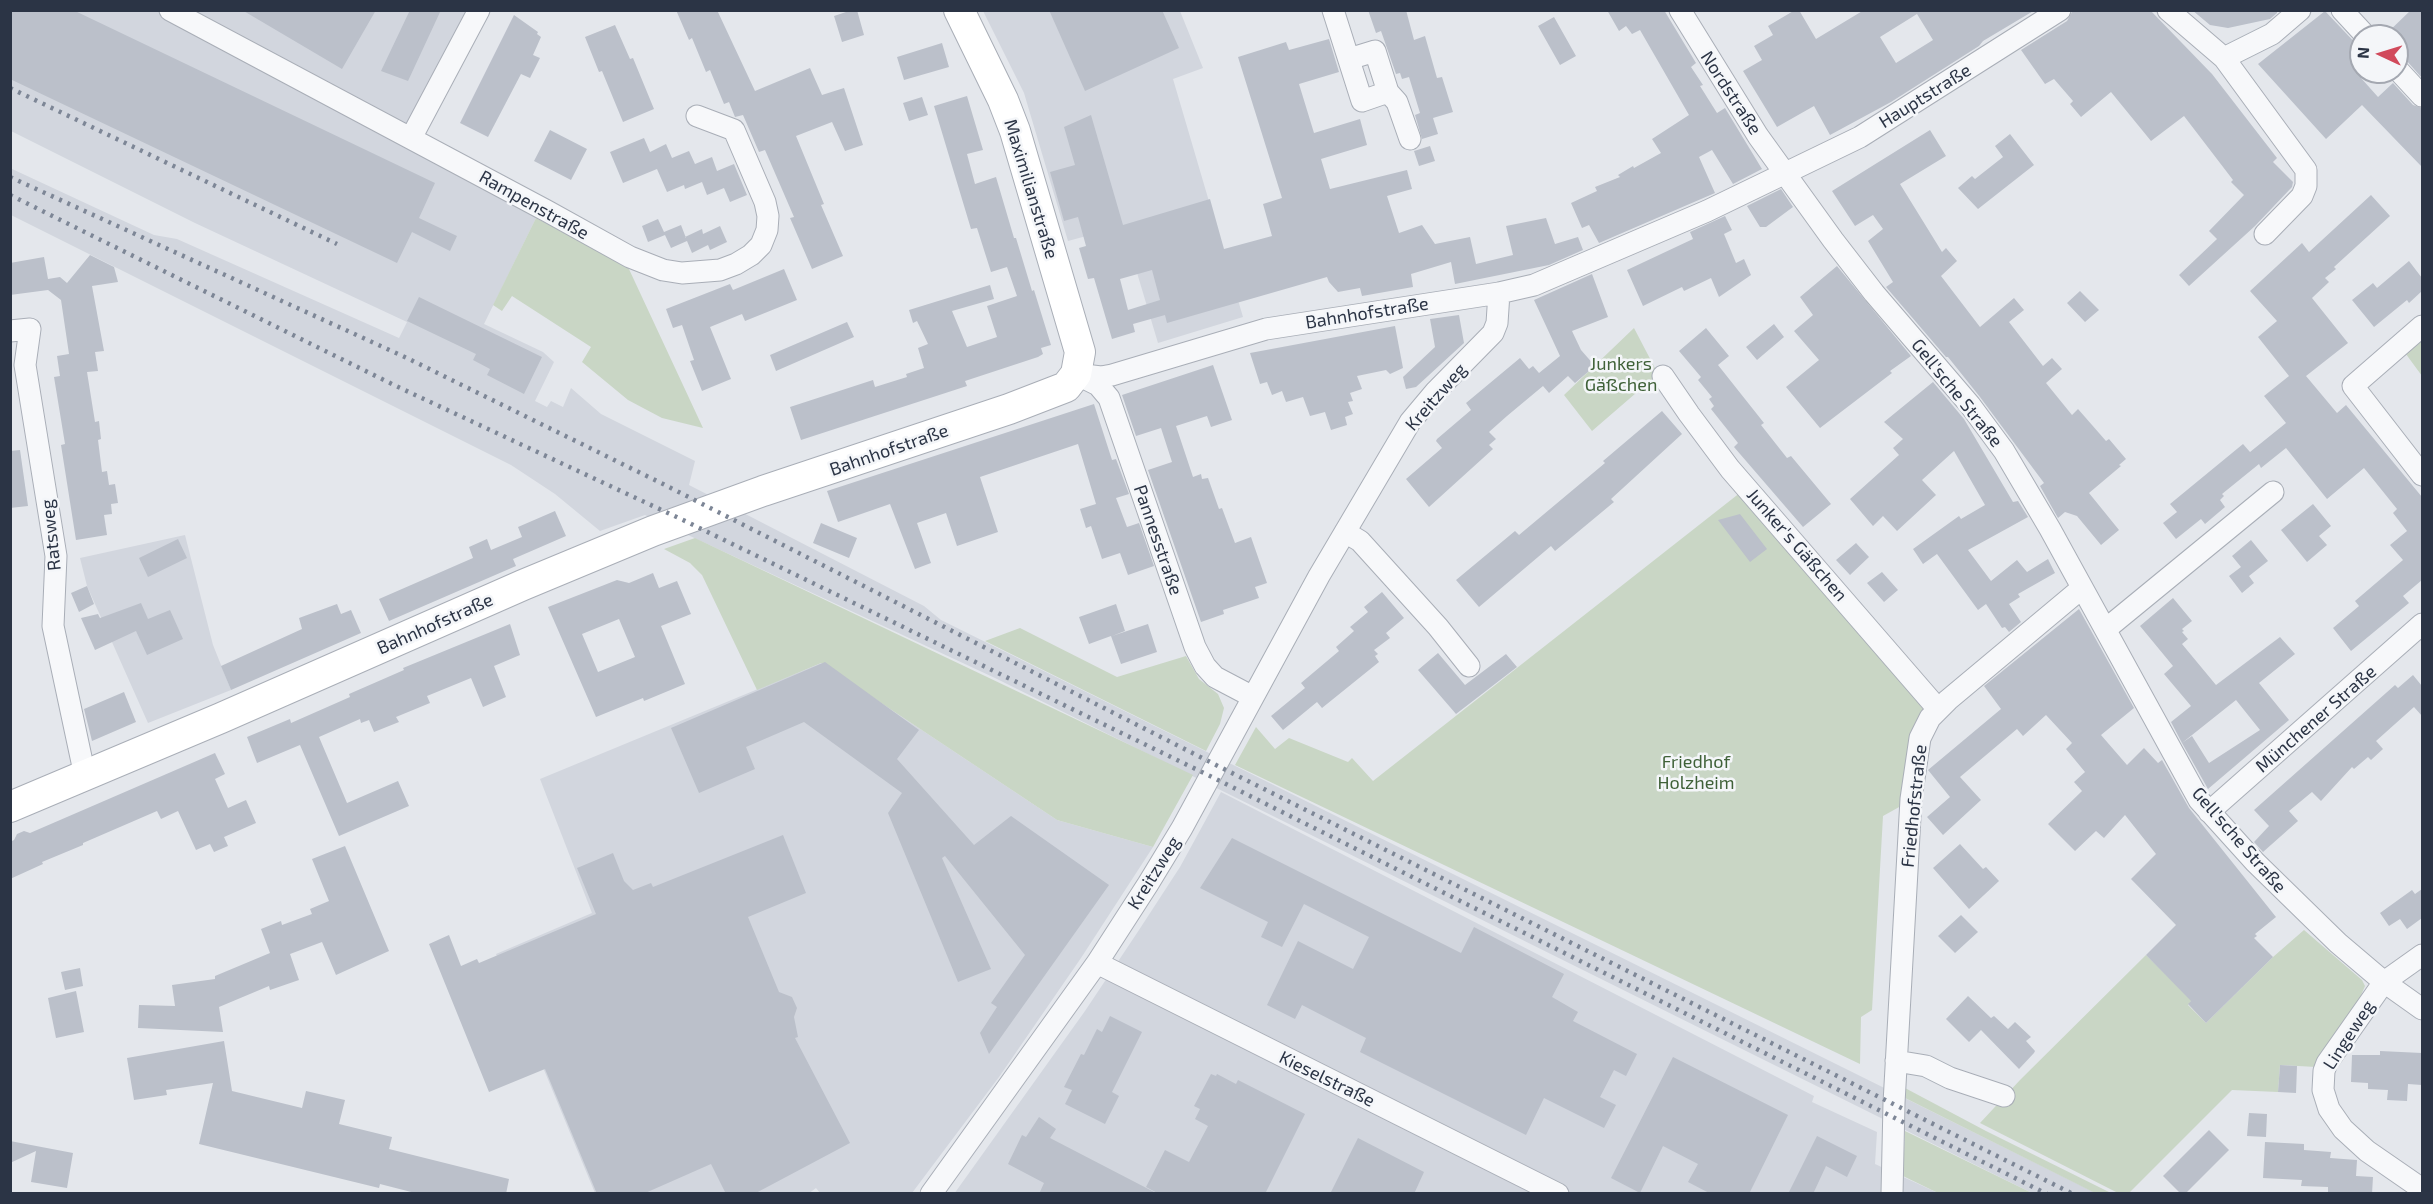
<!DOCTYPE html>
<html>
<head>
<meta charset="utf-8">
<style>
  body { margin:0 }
  #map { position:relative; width:2433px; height:1204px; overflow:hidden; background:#e4e7ec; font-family:"Exo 2",sans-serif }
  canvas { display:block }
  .frame { position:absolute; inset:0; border:12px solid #2b3445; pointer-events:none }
  .north { position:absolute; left:2349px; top:24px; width:60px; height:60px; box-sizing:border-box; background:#f4f6f9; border:2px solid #a4a8b1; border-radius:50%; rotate:274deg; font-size:16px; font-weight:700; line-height:24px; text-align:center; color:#2b3445 }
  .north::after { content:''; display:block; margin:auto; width:21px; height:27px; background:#d1495b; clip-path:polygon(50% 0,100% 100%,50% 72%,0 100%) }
</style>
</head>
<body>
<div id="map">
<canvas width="2433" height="1204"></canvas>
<div class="frame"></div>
<div class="north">N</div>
</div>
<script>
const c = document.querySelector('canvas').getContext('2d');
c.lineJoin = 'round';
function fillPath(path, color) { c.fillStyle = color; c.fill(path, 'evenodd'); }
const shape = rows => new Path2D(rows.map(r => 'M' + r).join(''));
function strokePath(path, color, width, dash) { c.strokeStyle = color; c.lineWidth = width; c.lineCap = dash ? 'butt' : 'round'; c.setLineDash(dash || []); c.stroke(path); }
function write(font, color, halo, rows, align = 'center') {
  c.font = font + ' "Exo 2",sans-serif'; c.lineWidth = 5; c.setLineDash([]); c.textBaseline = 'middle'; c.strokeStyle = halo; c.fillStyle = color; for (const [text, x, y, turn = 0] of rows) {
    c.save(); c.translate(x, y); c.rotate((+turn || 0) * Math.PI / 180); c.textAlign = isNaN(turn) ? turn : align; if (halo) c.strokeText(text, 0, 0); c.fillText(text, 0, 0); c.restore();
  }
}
fillPath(shape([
  [11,11,476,11,408,139,541,208,484,324,543,352,554,362,535,401,547,407,551,401,563,407,571,388,601,414,695,461,689,485,924,606,941,620,2096,1193,2032,1193,995,678,645,515,600,531,555,494,511,465,11,215,10,168,154,235,177,239,399,338,407,322,195,223,11,131],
  [983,11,1180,11,1203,68,1173,79,1243,317,1158,343,1123,226,1068,241,1024,93],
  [185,535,213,645,231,690,148,723,87,586,80,558],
  [821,663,1057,820,1153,847,1081,958,999,1077,912,1193,820,1193,816,1188,808,1194,595,1193,496,954,592,913,540,779],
  [1221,792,1814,1096,1812,1102,1877,1132,1875,1164,1938,1193,954,1194,1085,1011,1139,930,1180,867]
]), '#d2d6de');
fillPath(shape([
  [536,218,628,267,703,428,662,418,628,400,582,362,591,347,512,296,502,311,493,305],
  [1634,328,1658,374,1592,431,1564,395],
  [2422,333,2422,376,2403,350],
  [1741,492,1926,701,1916,734,1901,806,1883,816,1872,1010,1861,1017,1860,1064,1235,765,1256,727,1275,749,1289,738,1348,762,1352,758,1373,781],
  [695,538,1193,775,1153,847,1057,820,821,663,757,690,702,575,690,563,664,549],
  [1020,628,1117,677,1186,656,1199,679,1218,694,1224,708,1220,724,1206,751,985,641],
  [2304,930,2362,980,2365,986,2359,1000,2316,1067,2280,1065,2278,1092,2232,1090,2129,1193,2118,1193,1980,1123,2020,1080,2146,955,2192,1000,2188,1005,2206,1023,2273,957],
  [1905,1088,1986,1131,2111,1193,2095,1193,1905,1098],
  [1905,1131,2032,1193,1938,1193,1903,1176]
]), '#c9d6c5');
fillPath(shape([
  [10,10,73,10,435,183,419,218,457,236,450,251,412,232,397,263,10,79],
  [242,10,376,10,342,69],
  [410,10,441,10,408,81,381,71],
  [676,10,717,10,755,91,810,68,822,95,844,88,863,145,845,151,832,122,796,136,824,204,821,205,843,256,812,269,790,218,794,217,765,150,759,152,743,115,735,117,729,102,724,104,710,70,706,72,692,38,689,40],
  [852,10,857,10,864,35,842,42,834,16],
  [1049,10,1162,10,1179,48,1085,91],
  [1368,10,1406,10,1414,40,1425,36,1437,78,1442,77,1453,112,1433,118,1438,134,1422,139,1415,115,1420,113,1409,77,1402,79,1400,73,1396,74,1381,31,1376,33],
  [1607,10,1664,10,1696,63,1691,67,1703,85,1700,86,1717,113,1725,108,1762,169,1733,184,1712,150,1699,157,1715,193,1599,243,1589,225,1582,228,1571,203,1597,191,1595,187,1620,177,1618,175,1633,166,1634,168,1661,153,1652,139,1689,115,1640,30,1632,34,1626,26,1619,31],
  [1795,10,1799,10,1816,39,1864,10,2035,10,1983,41,1979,46,1891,102,1830,135,1814,106,1777,127,1743,71,1762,60,1754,46,1773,35,1768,26],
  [1917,14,1933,40,1896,63,1880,37],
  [2073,10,2150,10,2212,74,2277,158,2273,162,2293,182,2292,187,2255,226,2189,286,2179,275,2217,239,2209,231,2244,195,2231,182,2233,180,2184,116,2151,141,2111,92,2081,117,2070,104,2073,101,2054,79,2045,84,2021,50,2067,21],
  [2192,10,2277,10,2277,13,2270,19,2228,28,2210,25],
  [2411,10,2422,10,2422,78,2406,60,2397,57,2397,36,2384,36],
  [2325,11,2361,49,2361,78,2378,97,2393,83,2413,105,2422,108,2422,167,2362,105,2326,139,2258,64],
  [514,15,538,32,537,34,541,37,533,55,540,58,530,78,521,74,488,137,460,123],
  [1554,17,1576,56,1560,65,1538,26],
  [615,25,630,59,633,58,654,109,623,122,602,71,599,72,585,37],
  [1329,39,1339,72,1299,84,1314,133,1360,119,1367,145,1321,159,1330,189,1407,170,1412,189,1387,196,1399,233,1422,225,1435,244,1470,237,1476,264,1513,255,1506,226,1546,218,1555,244,1578,237,1583,250,1549,265,1455,284,1451,262,1411,274,1413,287,1362,296,1360,288,1338,292,1329,282,1327,277,1167,323,1165,315,1133,324,1135,332,1112,339,1094,278,1088,279,1079,248,1086,246,1078,217,1064,221,1050,172,1075,165,1064,127,1091,115,1123,225,1210,199,1224,249,1272,236,1263,204,1282,198,1238,57,1286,42,1289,50],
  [1152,270,1160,300,1128,310,1120,279],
  [942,43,949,67,904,80,897,57],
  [967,96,983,150,967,154,975,184,996,177,1014,238,1016,238,1032,291,1034,290,1051,345,1041,348,1043,354,1038,357,965,381,967,386,801,440,790,407,873,380,875,387,907,377,906,374,924,368,918,348,928,344,917,321,913,323,909,310,990,285,994,299,952,311,967,347,997,337,987,306,1017,296,1007,267,991,272,977,228,971,229,934,106],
  [922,97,928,115,909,121,903,103],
  [550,130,587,149,571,180,534,161],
  [1930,130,1946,156,1900,184,1942,252,1946,248,1957,261,1941,276,1980,327,2014,298,2024,310,2009,322,2043,366,2052,358,2062,369,2046,383,2072,415,2078,409,2106,441,2109,439,2126,459,2119,465,2121,466,2089,493,2119,530,2101,545,2077,516,2065,512,2058,518,2040,486,2044,483,1980,397,1948,357,1946,357,1886,287,1893,282,1868,241,1883,229,1873,215,1855,226,1832,191],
  [2010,134,2034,165,1978,209,1958,188,1972,176,1975,179,2003,157,1995,146],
  [644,138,650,152,666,144,672,158,689,151,695,164,712,157,717,171,734,164,747,195,730,202,724,188,707,195,702,182,685,189,684,185,667,192,657,169,623,183,610,152],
  [1430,146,1435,161,1419,166,1414,151],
  [1781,189,1793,207,1766,227,1760,227,1747,206],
  [2371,195,2390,216,2334,267,2336,269,2325,278,2329,282,2312,298,2348,343,2306,376,2337,413,2346,405,2422,497,2422,580,2403,596,2409,603,2351,651,2333,628,2359,606,2355,601,2403,560,2390,545,2407,531,2393,513,2397,509,2364,468,2327,499,2286,448,2261,468,2259,464,2222,494,2224,496,2220,500,2225,507,2205,524,2201,519,2176,539,2163,523,2177,512,2170,504,2243,444,2250,452,2286,423,2264,396,2289,376,2258,337,2277,321,2250,291,2302,243,2309,252],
  [1725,216,1732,230,1724,234,1736,263,1744,259,1751,275,1719,297,1711,278,1684,291,1682,287,1643,306,1627,270,1693,239,1690,232],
  [658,219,664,232,681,225,686,238,685,237,702,229,703,234,720,226,727,242,710,250,708,245,692,253,687,241,671,248,665,235,648,242,642,226],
  [90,255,114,267,118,282,92,286,104,351,95,352,98,371,87,372,95,422,99,421,101,439,98,440,102,472,107,471,109,485,115,484,118,503,111,504,112,514,104,515,107,535,76,540,61,445,65,444,54,377,60,376,57,356,69,354,61,300,48,290,10,295,10,263,44,257,48,279,60,277,67,283],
  [2409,261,2422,278,2422,291,2409,303,2407,300,2374,327,2352,300,2373,283,2377,288],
  [1837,266,1911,356,1890,371,1892,373,1820,428,1786,387,1819,360,1794,331,1813,315,1800,297],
  [784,269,797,300,745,321,742,314,710,327,731,379,702,391,690,361,694,360,682,325,673,328,666,309,730,284,733,290],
  [1592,274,1608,317,1572,331,1581,350,1595,366,1575,383,1568,376,1549,393,1543,386,1507,416,1489,432,1496,439,1489,445,1493,449,1429,507,1406,479,1442,448,1436,441,1437,439,1471,410,1466,403,1520,358,1529,369,1533,366,1539,373,1560,356,1534,300],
  [2080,291,2099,310,2085,322,2067,303],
  [419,297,542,357,524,394,487,375,490,369,473,360,476,354,407,321],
  [1459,315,1464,343,1416,387,1406,389,1403,377,1435,347,1430,319],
  [847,322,854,337,776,371,770,355],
  [1774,324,1784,337,1757,360,1746,347],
  [1395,326,1403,368,1390,374,1386,370,1357,376,1362,389,1350,393,1353,401,1348,402,1353,414,1345,417,1347,425,1331,430,1325,412,1310,416,1303,397,1286,402,1282,391,1272,395,1267,382,1260,384,1250,353],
  [1706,328,1729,356,1718,365,1764,423,1761,425,1787,458,1791,456,1831,504,1803,527,1734,447,1738,443,1711,409,1714,406,1709,399,1712,397,1698,380,1701,377,1679,351],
  [1213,365,1232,420,1211,427,1207,416,1176,426,1193,477,1201,474,1202,479,1208,478,1219,509,1222,508,1235,543,1251,537,1267,583,1255,587,1259,598,1223,610,1224,614,1201,622,1148,470,1172,462,1161,428,1136,436,1122,395],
  [1933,382,1964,419,2013,502,2018,501,2028,517,1968,550,1991,581,2017,560,2027,572,2048,559,2055,573,2018,594,2020,597,2009,604,2021,622,2009,632,2005,627,2002,628,1986,604,1978,610,1937,554,1923,564,1913,549,1959,516,1961,519,1985,505,1954,451,1922,480,1936,495,1897,531,1883,516,1873,526,1850,499,1899,455,1893,448,1903,439,1884,422],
  [1094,404,1112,460,1116,459,1129,494,1116,498,1127,527,1139,523,1154,566,1128,575,1120,553,1102,559,1091,526,1086,528,1080,509,1096,504,1078,444,980,477,998,532,957,546,946,513,917,523,931,563,915,569,890,504,838,522,827,491],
  [1662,411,1682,434,1611,499,1614,502,1555,551,1551,546,1479,607,1456,580,1515,531,1519,535,1605,463,1603,461],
  [20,450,28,506,10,508,10,451],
  [2313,504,2331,526,2319,536,2327,545,2307,562,2281,530],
  [555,511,566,536,513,559,516,566,389,621,379,599,473,558,469,547,487,539,491,550,522,537,518,527],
  [1740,514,1767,549,1750,562,1718,520],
  [821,523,857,538,849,558,813,543],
  [178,539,187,558,148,577,139,558],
  [2251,540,2268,561,2249,576,2254,583,2242,593,2229,576,2241,567,2232,556],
  [1856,543,1869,557,1850,575,1836,560],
  [1882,572,1898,590,1884,602,1867,583],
  [653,573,659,588,677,581,691,614,661,626,685,684,644,701,643,698,596,717,548,607,617,580,629,583],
  [619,619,635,657,598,672,582,634],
  [87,586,94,604,79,612,71,593],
  [1382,592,1404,618,1386,633,1390,638,1374,650,1378,654,1375,656,1379,662,1322,708,1317,702,1283,730,1271,716,1305,688,1301,683,1339,651,1336,647,1354,631,1350,627,1368,612,1364,607],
  [2173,598,2192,621,2182,629,2184,631,2182,632,2188,639,2182,644,2216,685,2280,637,2295,654,2259,683,2289,720,2208,789,2182,743,2192,736,2209,763,2260,730,2236,700,2182,743,2171,722,2191,706,2164,674,2173,666,2140,626],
  [141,603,148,619,170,610,183,639,147,655,136,631,95,650,81,618,98,614,100,618],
  [337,604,341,614,351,610,361,633,231,690,221,666,302,629,299,618],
  [1116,604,1125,631,1112,636,1148,624,1157,652,1121,664,1111,636,1089,644,1079,617],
  [2079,609,2134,708,2101,735,2127,765,2144,748,2158,763,2162,760,2189,808,2276,917,2255,934,2257,936,2254,938,2273,957,2206,1023,2188,1004,2191,1001,2146,955,2176,925,2131,879,2156,854,2125,815,2104,838,2096,831,2075,851,2048,824,2082,791,2074,782,2085,772,2066,749,2072,743,2046,715,2023,736,2017,729,1960,777,1981,800,1943,835,1927,817,1950,797,1928,770,2001,709,1984,686],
  [510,624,520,655,494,666,506,697,483,707,471,678,427,696,430,703,396,717,399,722,374,732,369,720,361,723,360,719,319,737,347,803,398,781,409,806,339,836,300,745,257,763,247,737,290,719,291,723,350,697,349,694,404,670,403,668],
  [1438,653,1465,685,1506,654,1517,667,1456,714,1418,670],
  [825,662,919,730,897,759,974,845,1011,816,1109,885,989,1054,980,1033,997,1007,991,1003,1025,955,945,856,942,858,991,969,958,982,888,813,902,793,804,722,746,747,755,769,699,793,671,728],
  [2413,675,2422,686,2422,716,2414,707,2376,741,2383,749,2371,760,2368,757,2354,769,2352,767,2321,801,2312,792,2289,811,2298,821,2263,852,2254,842,2269,826,2254,810,2395,685,2398,688],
  [124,692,136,722,92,741,84,709],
  [215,753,225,774,215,779,228,808,246,800,256,823,224,837,228,846,214,852,210,844,196,850,178,811,161,819,157,811,83,843,83,845,42,862,43,864,10,879,10,842,14,840,17,834,24,831,30,833],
  [783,835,806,893,748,917,779,992,792,997,797,1008,794,1017,798,1037,795,1038,850,1143,754,1194,726,1194,711,1164,643,1194,597,1194,545,1069,489,1092,429,944,449,935,461,966,477,959,479,963,596,914,577,868,613,853,624,881,633,890,651,883,653,887],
  [1232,838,1461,953,1474,927,1564,974,1552,997,1578,1012,1573,1021,1637,1054,1626,1076,1614,1070,1600,1097,1616,1105,1604,1128,1544,1098,1526,1135,1360,1052,1366,1038,1302,1005,1295,1019,1267,1005,1298,941,1353,969,1369,937,1304,904,1282,947,1261,937,1268,922,1200,888],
  [1960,844,1983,869,1986,867,1999,881,1969,909,1933,868],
  [345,846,389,951,336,975,322,942,290,954,299,980,270,990,269,986,219,1007,223,1032,138,1028,139,1005,175,1006,172,985,215,979,215,976,270,953,261,929,281,921,282,925,312,914,310,909,329,901,312,859],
  [2422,889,2422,918,2407,929,2400,919,2389,926,2380,913,2412,890,2415,894],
  [1961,915,1978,932,1955,953,1938,936],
  [80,968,83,986,65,990,61,972],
  [76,991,84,1032,56,1038,48,998],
  [1968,996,1991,1018,1994,1016,2008,1029,2015,1022,2031,1037,2026,1041,2035,1051,2034,1053,2019,1069,1981,1030,1969,1042,1946,1019],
  [1110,1016,1142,1032,1112,1092,1119,1096,1105,1124,1065,1104,1072,1090,1064,1087,1081,1054,1084,1055,1097,1029,1102,1032],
  [224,1041,232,1091,302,1108,306,1091,345,1100,339,1124,392,1137,389,1149,509,1179,506,1194,419,1194,380,1184,379,1188,199,1144,213,1083,166,1090,167,1095,134,1100,127,1058],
  [2380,1051,2422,1053,2422,1085,2408,1084,2407,1101,2387,1100,2388,1090,2368,1089,2368,1083,2351,1082,2352,1055,2380,1055],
  [1673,1057,1788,1115,1749,1194,1711,1194,1688,1182,1698,1164,1663,1146,1640,1193,1611,1178],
  [2280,1065,2297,1066,2296,1093,2278,1092],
  [1211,1074,1216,1076,1217,1074,1236,1084,1238,1080,1305,1114,1265,1194,1159,1194,1146,1187,1165,1150,1189,1162,1208,1126,1195,1119,1200,1109,1194,1106],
  [2249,1113,2267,1114,2266,1137,2247,1136],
  [1039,1117,1056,1129,1050,1138,1158,1194,1039,1194,1044,1183,1008,1164,1022,1135,1026,1137],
  [2209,1130,2229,1150,2185,1194,2181,1194,2163,1176],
  [1817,1136,1857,1156,1847,1177,1826,1166,1813,1194,1788,1194],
  [1358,1138,1424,1172,1414,1194,1330,1194],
  [10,1141,73,1153,67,1188,31,1182,36,1151,10,1163],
  [2265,1142,2304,1144,2304,1150,2331,1152,2330,1158,2357,1160,2356,1176,2373,1177,2372,1194,2328,1194,2328,1187,2301,1186,2302,1180,2263,1178]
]), '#bbc0ca');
const street = shape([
  [170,10,547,211,630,257,663,270,682,273,720,270,736,264,751,255,761,245,767,230,768,216,765,202,734,130,697,116],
  [1333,10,1362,101,1388,92,1397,102,1410,139],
  [1680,10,1758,136,1833,240,1874,293,1970,405,2004,451,2050,529,2199,800,2255,862,2338,943,2384,982,2422,1009],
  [2168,10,2224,58,2306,170,2306,186,2302,196,2265,234],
  [2342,10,2366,36],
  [2224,58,2272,34,2300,10],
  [1349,59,1375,51,1388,92],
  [2397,69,2422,96],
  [411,138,479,10],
  [2422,326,2353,386,2422,475],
  [10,331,30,329,25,365,56,556,53,626,85,776],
  [1076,374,1101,377,1112,375,1266,329,1499,293,1534,285,1707,211,1860,137,2060,10],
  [1663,376,1689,414,1730,469,1938,709],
  [1082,377,1098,385,1109,398,1195,647,1205,666,1215,677,1253,697],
  [1345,532,1360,541,1438,627,1469,666],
  [2106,629,2273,492],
  [2209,812,2422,624],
  [2422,955,2384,982,2327,1063,2324,1071,2323,1090,2329,1109,2343,1129,2367,1151,2422,1189],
  [1097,963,1558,1194],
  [1896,1061,1926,1066,1950,1078,2004,1096],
  [931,1194,1097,963,1148,884,1182,828,1319,576,1410,422,1436,391,1493,333,1497,323,1499,293],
  [1892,1194,1894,1103,1911,799,1920,738,1930,718,1948,700,2082,588]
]);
const secondary = shape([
  [10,807,221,718,523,585,653,531,763,491,1009,409,1066,387,1076,374,1080,352,1015,131,1003,100,959,10]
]);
strokePath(street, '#a9aeb7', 23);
strokePath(secondary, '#a9aeb7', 32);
strokePath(street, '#f7f8fa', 21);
strokePath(secondary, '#fff', 30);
strokePath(shape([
  [10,88,337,244],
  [10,177,407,358,663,484,1216,765,2073,1194],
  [10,195,396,386,683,520,1210,776,2047,1194]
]), '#7d8696', 4.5, [3, 6]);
write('18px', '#2b3445', '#f4f6f9', [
  ["Nordstraße",1731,93,57],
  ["Hauptstraße",1925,96,-32],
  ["Maximilianstraße",1031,189,73],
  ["Rampenstraße",534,205,29],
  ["Bahnhofstraße",1367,313,-9],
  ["Gell'sche Straße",1957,393,51],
  ["Kreitzweg",1436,397,-49],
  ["Bahnhofstraße",889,450,-19],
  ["Ratsweg",51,535,-96],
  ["Pannesstraße",1158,540,71],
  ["Junker's Gäßchen",1797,545,49],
  ["Bahnhofstraße",435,624,-24],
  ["Münchener Straße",2316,719,-41],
  ["Friedhofstraße",1914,806,-84],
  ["Gell'sche Straße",2239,840,49],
  ["Kreitzweg",1154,873,-58],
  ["Lingeweg",2349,1035,-57],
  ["Kieselstraße",1327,1079,26]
]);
write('18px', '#3f6138', '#f4f6f9', [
  ["Junkers",1621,364],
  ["Gäßchen",1621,385],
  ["Friedhof",1696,762],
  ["Holzheim",1696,783]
]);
</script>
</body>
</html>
